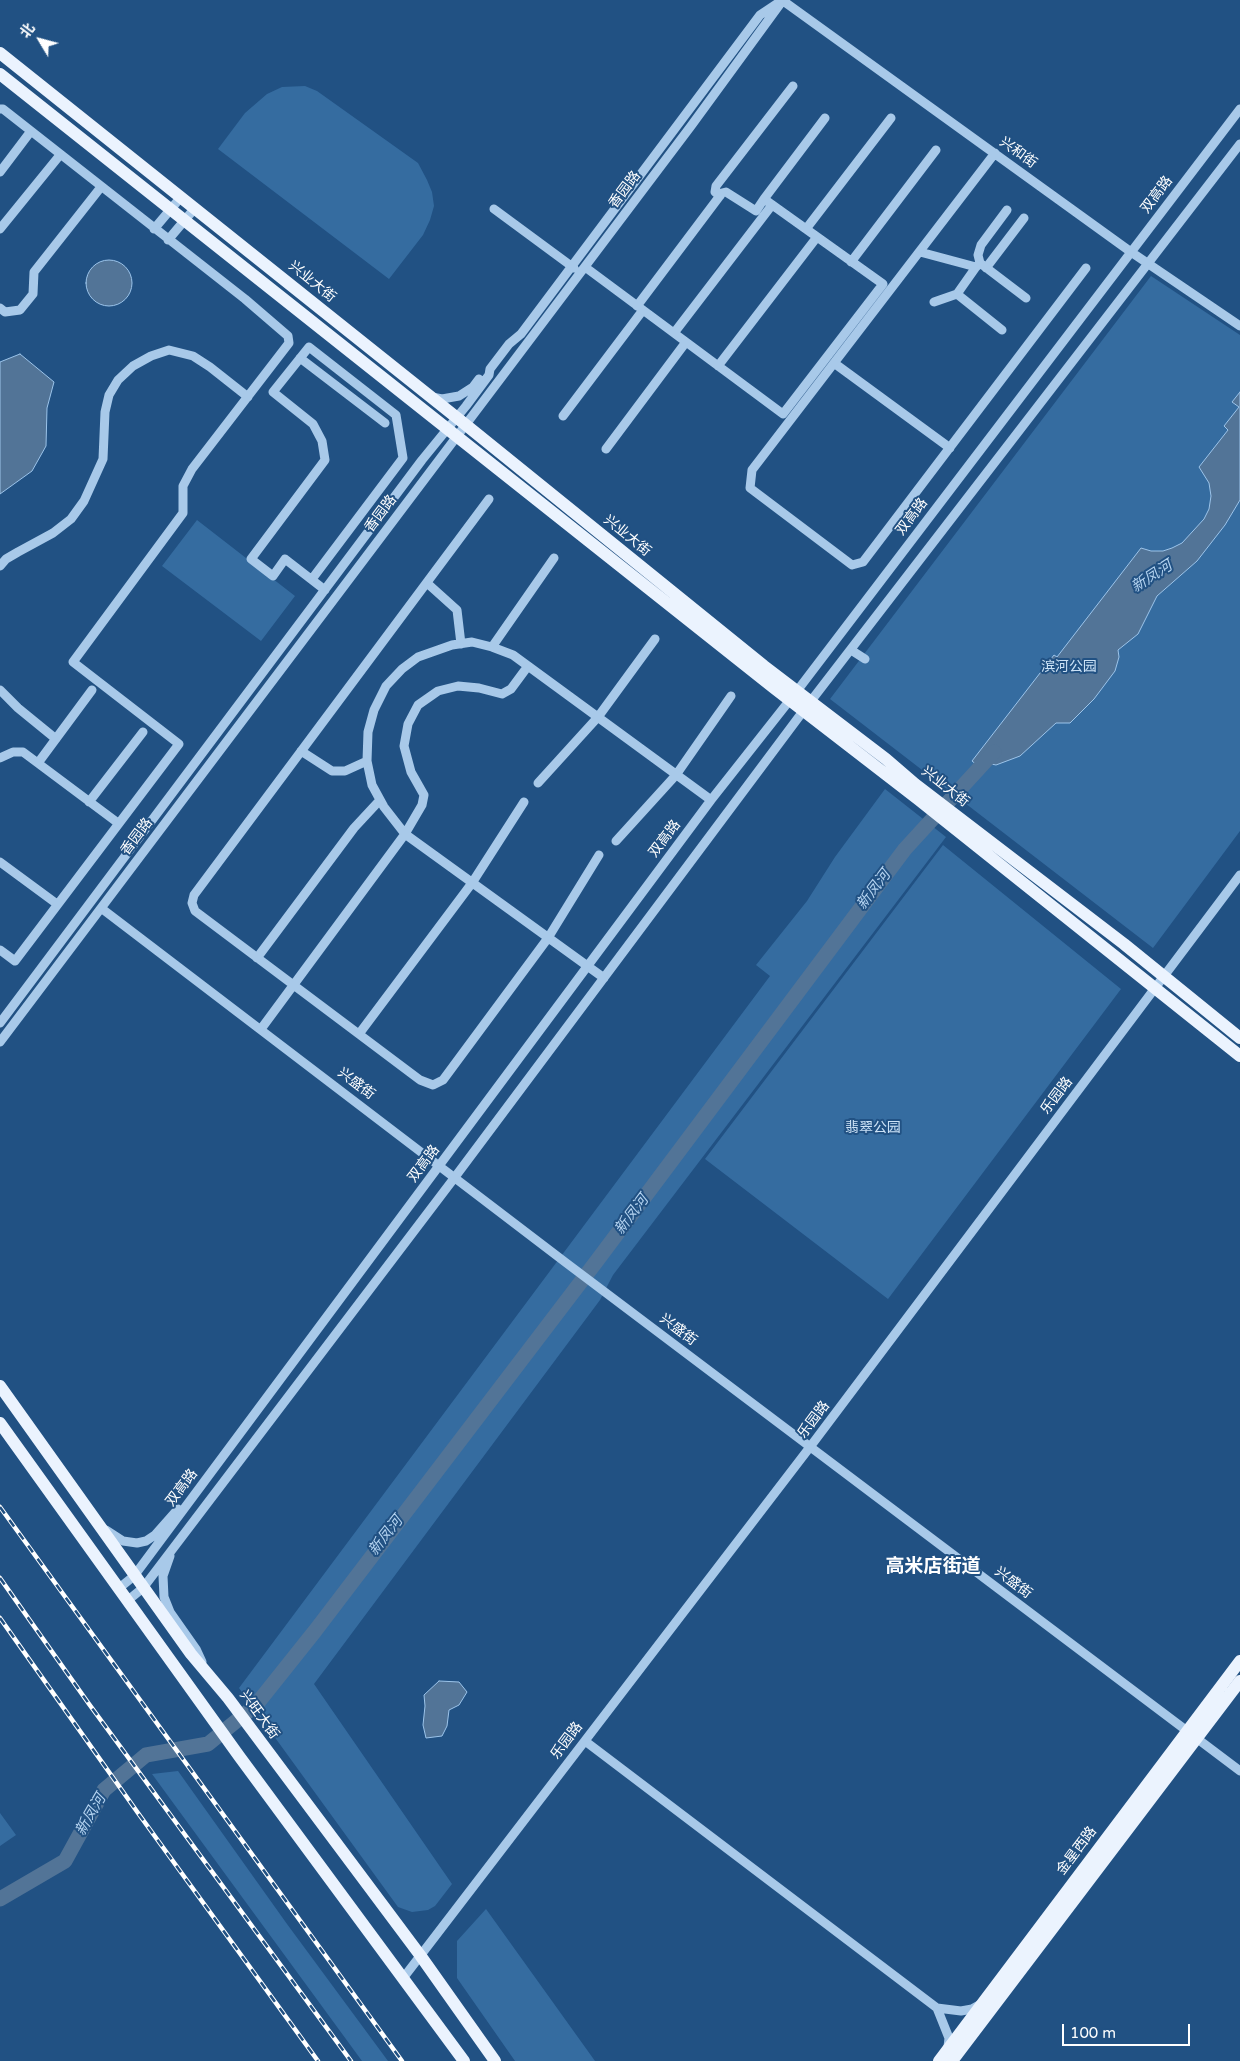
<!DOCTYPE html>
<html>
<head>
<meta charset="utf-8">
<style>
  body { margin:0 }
  #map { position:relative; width:1240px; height:2061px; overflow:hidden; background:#215183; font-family:"Varela Round","Noto Sans SC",sans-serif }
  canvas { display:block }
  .north { position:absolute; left:15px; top:15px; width:50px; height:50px; -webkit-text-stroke:4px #215183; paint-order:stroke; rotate:307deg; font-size:14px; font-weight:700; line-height:20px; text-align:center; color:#fff }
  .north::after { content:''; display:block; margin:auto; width:18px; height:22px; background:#fff; clip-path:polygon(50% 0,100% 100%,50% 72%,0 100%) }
  .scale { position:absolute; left:1062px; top:2024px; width:128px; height:22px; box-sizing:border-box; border:2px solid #fff; border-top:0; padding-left:6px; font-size:15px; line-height:18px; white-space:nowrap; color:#fff; -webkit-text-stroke:4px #215183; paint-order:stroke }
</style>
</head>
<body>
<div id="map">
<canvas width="1240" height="2061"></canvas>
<div class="north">北</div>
<div class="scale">100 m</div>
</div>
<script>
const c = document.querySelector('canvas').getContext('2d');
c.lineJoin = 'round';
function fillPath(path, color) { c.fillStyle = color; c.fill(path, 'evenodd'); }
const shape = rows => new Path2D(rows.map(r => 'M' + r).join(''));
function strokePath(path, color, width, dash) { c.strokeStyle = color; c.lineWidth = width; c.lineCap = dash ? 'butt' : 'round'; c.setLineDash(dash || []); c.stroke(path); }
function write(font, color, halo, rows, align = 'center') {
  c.font = font + ' "Varela Round","Noto Sans SC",sans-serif'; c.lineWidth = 4; c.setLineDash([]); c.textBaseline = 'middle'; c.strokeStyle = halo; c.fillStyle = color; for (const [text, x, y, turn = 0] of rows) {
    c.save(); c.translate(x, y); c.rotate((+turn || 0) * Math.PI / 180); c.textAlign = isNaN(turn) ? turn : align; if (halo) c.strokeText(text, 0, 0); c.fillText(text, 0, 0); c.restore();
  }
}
fillPath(shape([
  [305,86,317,91,418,163,427,180,432,192,434,206,430,220,423,235,389,279,218,149,245,113,267,94,282,87],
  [1151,276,1240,335,1240,831,1153,948,830,699],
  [197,520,295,596,261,641,162,566],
  [885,789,946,837,613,1275,600,1300,314,1684,452,1884,435,1906,428,1910,412,1912,398,1907,239,1688,770,976,756,965,807,901,835,857],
  [943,845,1121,989,888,1299,705,1159],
  [178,1771,287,1924,388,2061,362,2061,152,1774],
  [0,1813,16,1835,0,1846],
  [486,1909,595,2061,515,2061,457,1978,457,1941]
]), '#356ca0');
const water = shape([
  '86 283a23 23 0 1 1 46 0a23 23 0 1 1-46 0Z',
  [20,354,54,382,47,408,46,446,32,471,0,494,0,362,20,354],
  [1240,392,1240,500,1225,525,1197,561,1157,596,1138,634,1118,650,1119,657,1115,671,1094,699,1070,723,1056,723,1020,756,996,765,987,763,982,769,972,761,1054,655,1057,657,1141,548,1151,551,1163,551,1172,548,1182,543,1204,519,1209,509,1211,496,1209,483,1199,467,1228,430,1224,426,1239,407,1232,402,1240,392],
  [439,1681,459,1682,467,1692,459,1705,449,1710,447,1726,442,1736,426,1738,423,1725,425,1706,424,1695,439,1681]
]);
fillPath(water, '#527497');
strokePath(water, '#9cc4ea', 1);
strokePath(shape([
  [0,1899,65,1861,104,1790,146,1755,208,1744,256,1705,315,1631,596,1262,905,849,994,752]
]), '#527497', 15);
strokePath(shape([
  [782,0,1131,252,1240,326],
  [0,109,3,109,245,299,288,336,289,343,192,469,183,486,183,513,73,662,179,744,15,961,0,950],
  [995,153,752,470,750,488,852,565,863,562,1086,268],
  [0,172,31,131],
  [720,196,715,192,716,186,793,86],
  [494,209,574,268],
  [0,229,60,155],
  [154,229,181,197],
  [806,229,891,118],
  [168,240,195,208],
  [920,252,976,267,957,294,1002,330],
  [851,262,936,150],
  [980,263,978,255,981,245,1007,210],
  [585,267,783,414,883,284,764,199,825,118],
  [976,267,980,263,1026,298],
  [986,268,1024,218],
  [934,302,957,294],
  [637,306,722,193,726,192,756,211,764,199],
  [0,308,5,312,20,310,33,294,34,272,101,187],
  [674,333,772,205],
  [300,358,385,423],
  [834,363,950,448],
  [718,366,817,237],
  [432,397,442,399,459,396,473,387,479,379],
  [563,416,643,310],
  [606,449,686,342],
  [489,499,194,895,192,903,195,911,420,1080,433,1085,443,1080,548,938,599,855],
  [0,566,6,559,18,552,53,533,71,519,84,501,103,459,105,412,109,395,118,380,133,366,151,356,169,350,193,356,210,367,248,397],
  [312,579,403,458,396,415,309,347,273,392,313,424,322,441,325,460,251,559,273,576,285,559,325,590],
  [427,583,457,610,461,644],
  [492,647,554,558],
  [851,650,865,659],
  [0,690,18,708,56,739],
  [301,751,332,771,345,771,367,761],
  [0,758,13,752,23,752,118,823],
  [38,763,92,690],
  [538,783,598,717,655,639],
  [89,802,143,732],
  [616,841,676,775,731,696],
  [0,862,57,904],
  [101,908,565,1262,1240,1771],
  [257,958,354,828,380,800],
  [604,978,405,834,384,807,372,785,367,761,368,732,374,710,386,686,402,669,418,657,452,645,472,642,492,647,513,655,711,800],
  [0,1023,422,460,466,406,489,375,490,369,509,344,521,334,760,15,778,3],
  [261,1029,405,834,422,805,424,795,411,772,404,746,408,724,418,705,438,691,458,686,479,688,502,694,511,689,528,666],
  [359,1034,472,883,524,802],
  [0,1042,691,126,783,0],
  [106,1530,123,1541,137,1543,146,1541,155,1535,178,1509],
  [170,1556,163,1576,164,1597,170,1612,196,1649,202,1662],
  [118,1589,134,1576,711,800,797,691,1240,109],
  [127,1601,143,1588,455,1177,804,710,1240,144],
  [585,1741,937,2008,961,2011,972,2009,981,2004],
  [404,1977,810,1447,1240,875],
  [937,2008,949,2038,948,2047]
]), '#a8c9e9', 9);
strokePath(shape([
  [0,53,466,425,764,666,886,759,915,784,1124,944,1240,1038],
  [0,74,774,688,919,800,1240,1056],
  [0,1386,191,1654,228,1698,420,1955,495,2061],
  [0,1423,239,1756,464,2061],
  [939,2061,1240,1661],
  [952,2061,1240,1681]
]), '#ebf3fe', 12);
const rail = shape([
  [0,1507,402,2061],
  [0,1578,89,1704,351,2061],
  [0,1618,138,1813,318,2061]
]);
strokePath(rail, '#fff', 4.5);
strokePath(rail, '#215183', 2.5, [8]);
write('14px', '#fff', '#215183', [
  ["兴和街",1018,153,36],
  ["香园路",625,190,-53],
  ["双高路",1157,195,-53],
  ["兴业大街",312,282,39],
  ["香园路",381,514,-53],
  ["双高路",912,517,-53],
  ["兴业大街",627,536,39],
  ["兴业大街",945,787,38],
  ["香园路",137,837,-53],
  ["双高路",665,839,-53],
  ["兴盛街",356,1084,37],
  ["乐园路",1057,1096,-53],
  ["双高路",424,1164,-53],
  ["兴盛街",678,1330,37],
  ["乐园路",814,1420,-53],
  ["双高路",182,1488,-53],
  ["兴盛街",1013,1583,37],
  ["兴旺大街",259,1715,54],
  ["乐园路",567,1741,-53],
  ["金星西路",1077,1851,-53]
]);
write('14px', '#cce2f6', '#215183', [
  ["滨河公园",1069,667],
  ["翡翠公园",873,1128]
]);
write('italic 15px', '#b4d3f0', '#215183', [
  ["新凤河",1152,577,-33],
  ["新凤河",874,890,-53],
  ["新凤河",632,1215,-53],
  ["新凤河",386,1536,-52],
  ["新凤河",91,1815,-60]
]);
write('bold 19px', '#fff', '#215183', [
  ["高米店街道",933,1567]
]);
</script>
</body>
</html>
